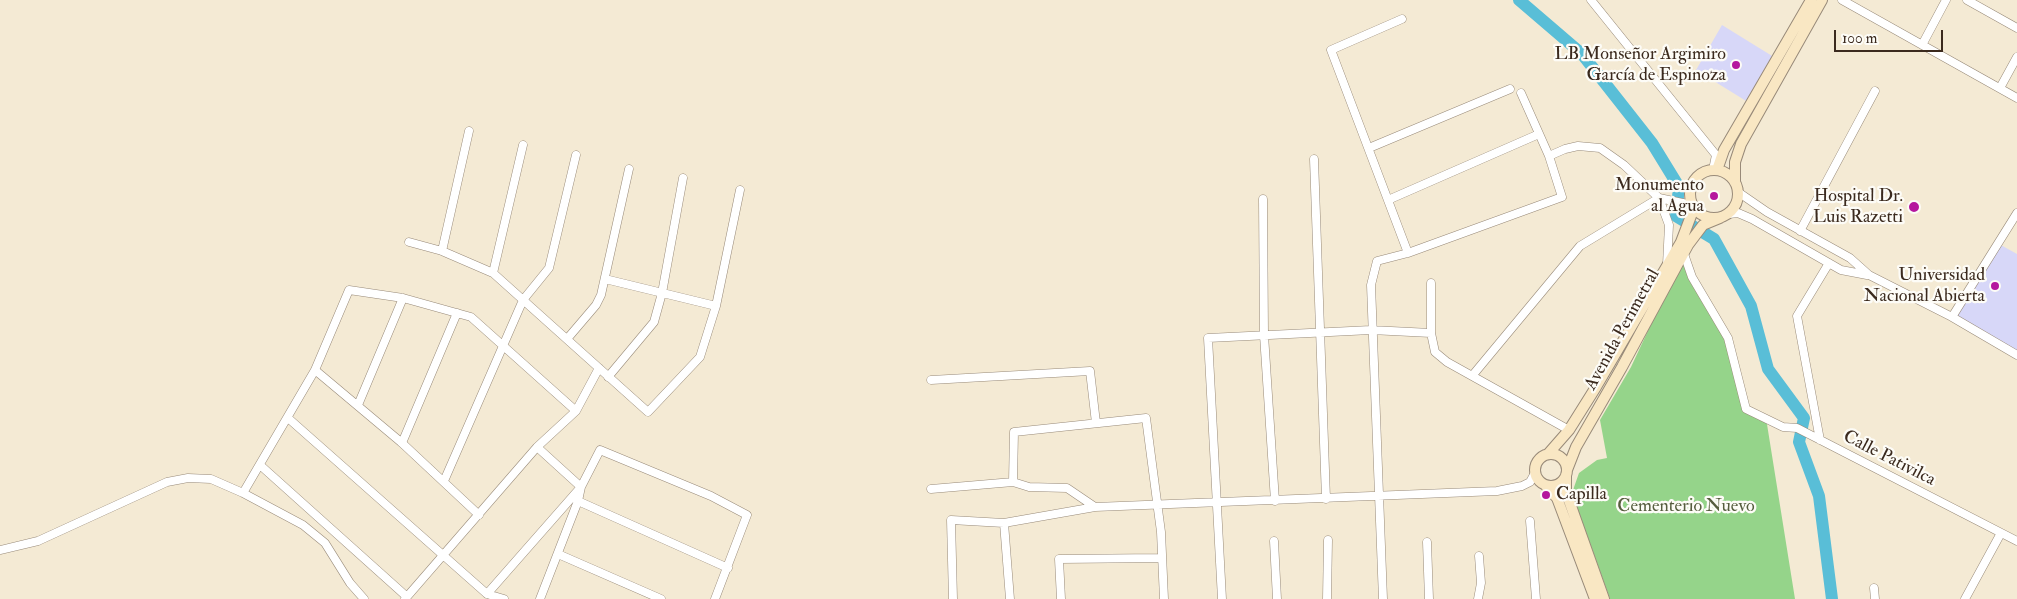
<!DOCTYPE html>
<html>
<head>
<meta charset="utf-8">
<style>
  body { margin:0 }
  #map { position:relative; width:2017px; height:599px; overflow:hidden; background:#f4ead4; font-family:"IM FELL Double Pica",serif }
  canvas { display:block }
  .scale { position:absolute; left:1834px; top:30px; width:109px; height:22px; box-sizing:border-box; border:2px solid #3b2a1e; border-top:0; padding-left:6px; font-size:15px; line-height:18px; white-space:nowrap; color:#3b2a1e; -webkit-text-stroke:4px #fdfcf7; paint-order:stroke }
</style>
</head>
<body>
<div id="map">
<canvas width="2017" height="599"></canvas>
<div class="scale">100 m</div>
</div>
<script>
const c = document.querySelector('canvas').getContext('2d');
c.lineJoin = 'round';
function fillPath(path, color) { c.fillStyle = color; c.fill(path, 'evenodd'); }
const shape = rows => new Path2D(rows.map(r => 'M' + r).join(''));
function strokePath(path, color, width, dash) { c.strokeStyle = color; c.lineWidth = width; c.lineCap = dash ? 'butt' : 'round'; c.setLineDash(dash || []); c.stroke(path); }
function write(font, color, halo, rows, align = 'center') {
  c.font = font + ' "IM FELL Double Pica",serif'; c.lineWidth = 4.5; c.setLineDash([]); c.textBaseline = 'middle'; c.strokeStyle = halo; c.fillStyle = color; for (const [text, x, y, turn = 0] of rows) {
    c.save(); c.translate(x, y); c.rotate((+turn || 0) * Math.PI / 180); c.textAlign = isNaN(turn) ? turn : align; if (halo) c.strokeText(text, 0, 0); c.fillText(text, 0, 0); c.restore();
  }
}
fillPath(shape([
  [1722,25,1777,59,1751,104,1696,70],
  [1999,244,2017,254,2017,354,1952,317]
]), '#d7d7f8');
fillPath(shape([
  [1684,254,1728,338,1746,409,1766,418,1795,599,1610,599,1573,496,1573,490,1579,473,1597,460,1607,458,1600,420,1631,367]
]), '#95d48a');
strokePath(shape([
  [1519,0,1582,54,1652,143,1679,187,1676,216,1714,239,1751,306,1768,369,1804,418,1799,442,1819,496,1832,599]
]), '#59bed7', 12);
const street = shape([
  [1591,0,1716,155,1713,170],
  [1842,0,2017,98],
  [1967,0,2017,28],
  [1402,19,1331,50,1408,253],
  [1922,45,1946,0],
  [2000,88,2017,57],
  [1369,148,1510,89],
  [1549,156,1565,149,1578,146,1600,148,1624,165,1659,198,1692,205],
  [1314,159,1326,499],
  [1738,192,1767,212,1850,258,1869,275,1952,317,2017,355],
  [1263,199,1264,335,1275,501],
  [1388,200,1539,134],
  [1729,214,1738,213,1752,219,1841,270,1867,275],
  [1800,231,1875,91],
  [409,242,442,251,493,273,648,412,700,357,716,306,740,190],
  [442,251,469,131],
  [1684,254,1692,277,1728,338,1746,409,1783,427,1797,428,2017,541],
  [493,273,523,145],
  [605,279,716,306],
  [1431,283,1431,333,1435,352,1447,362,1569,430],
  [1952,317,2017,213],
  [567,339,596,305,601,295,629,169],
  [315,370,402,443,479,515],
  [1472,376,1580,246,1659,198,1669,225,1667,265],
  [608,377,654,322,662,293,683,178],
  [931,380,1090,371,1096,423],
  [358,405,403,298],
  [288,418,487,594,504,599],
  [1820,440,1797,316,1829,263],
  [402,443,457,313],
  [260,465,406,596],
  [444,481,523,300,549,268,576,155],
  [1013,482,1014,432,1146,418,1161,532,1164,599],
  [931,489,1013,482,1029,487,1067,488,1095,507,1004,523,1010,599],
  [243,493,315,370,349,290,403,298,471,317,576,411],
  [578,501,728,568],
  [1095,507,1497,491,1522,486,1530,482,1535,473],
  [1530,521,1536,599],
  [1274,541,1277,599],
  [1427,542,1429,599],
  [0,550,38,541,167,482,188,478,211,479,243,493,303,525,325,543,350,583,364,599],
  [558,554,661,599],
  [1874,588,1875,599],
  [487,594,581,487,537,447],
  [405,599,537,447,576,411,599,368],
  [540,599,578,501,581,487,600,450,711,496,747,515,715,599],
  [953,599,951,520,1004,523],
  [1061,599,1059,559,1161,558],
  [1222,599,1208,338,1371,330,1431,333],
  [1327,599,1328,540],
  [1383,599,1371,285,1377,261,1408,253,1562,197,1549,156,1521,93],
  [1478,599,1481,583,1479,556],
  [1965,599,2001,533]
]);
const secondary = shape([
  '1690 194a24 24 0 1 1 48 0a24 24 0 1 1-48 0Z',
  [1717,170,1724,150,1811,0],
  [1735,182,1735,162,1741,144,1822,0],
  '1535 470a16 16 0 1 1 32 0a16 16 0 1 1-32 0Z',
  [1548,454,1569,430,1596,387,1681,242,1694,208],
  [1567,470,1576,447,1622,367,1688,245,1703,225,1720,218],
  [1566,475,1566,492,1604,599],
  [1546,486,1557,498,1595,599]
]);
strokePath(street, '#988a79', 9);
strokePath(secondary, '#988a79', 12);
strokePath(street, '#fff', 8);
strokePath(secondary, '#f9e7c3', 10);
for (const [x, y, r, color] of [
  [1736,65,5,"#b5179e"],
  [1714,196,5,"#b5179e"],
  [1914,207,6,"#b5179e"],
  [1995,286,5,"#b5179e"],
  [1546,495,5,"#b5179e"]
]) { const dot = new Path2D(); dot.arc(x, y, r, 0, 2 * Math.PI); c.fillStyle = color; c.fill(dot); strokePath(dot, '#fdfcf7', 2); }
write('18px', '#3b2a1e', '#fdfcf7', [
  ["LB Monseñor Argimiro",1726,55],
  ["García de Espinoza",1726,76],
  ["Monumento",1704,186],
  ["al Agua",1704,207],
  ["Hospital Dr.",1903,197],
  ["Luis Razetti",1903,218],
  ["Universidad",1985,276],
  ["Nacional Abierta",1985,297],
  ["Capilla",1556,495,"left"]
], 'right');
write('18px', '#3b2a1e', '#fdfcf7', [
  ["Avenida Perimetral",1623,330,-61],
  ["Calle Pativilca",1889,459,27]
]);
write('18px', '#565d3e', '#fdfcf7', [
  ["Cementerio Nuevo",1686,507]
]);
</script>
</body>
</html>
